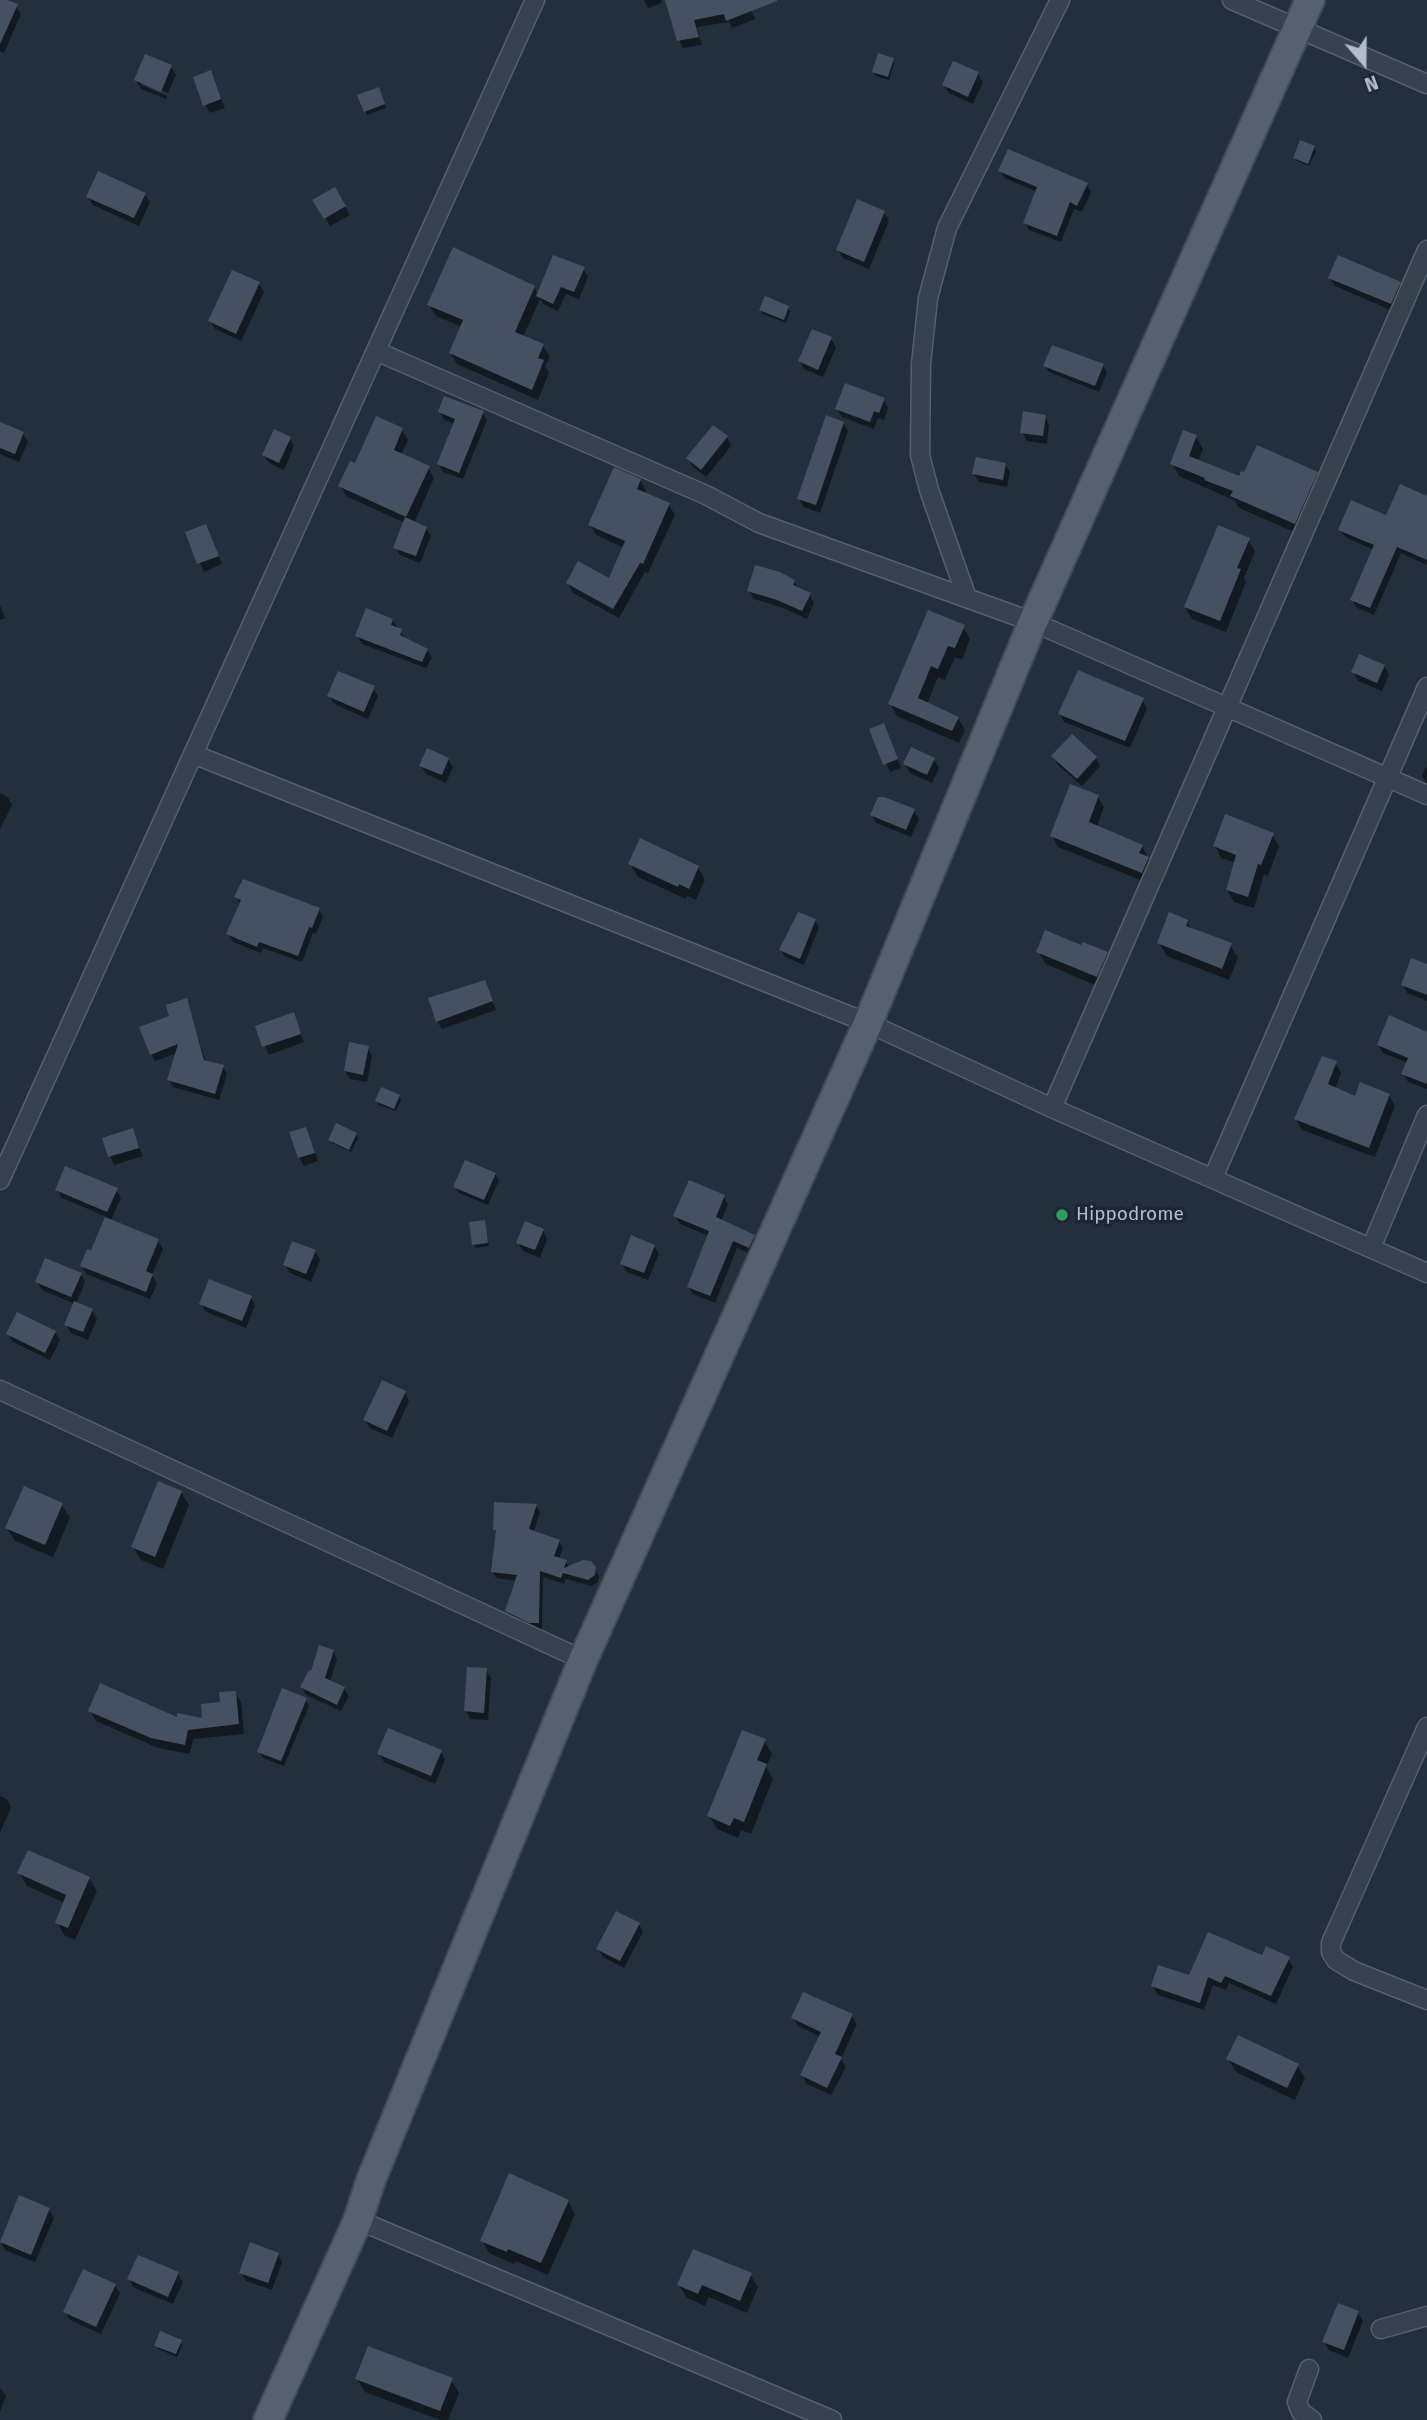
<!DOCTYPE html>
<html>
<head>
<meta charset="utf-8">
<style>
  body { margin:0 }
  #map { position:relative; width:1427px; height:2420px; overflow:hidden; background:#242f3e; font-family:"Fira Sans",sans-serif }
  canvas { display:block }
  .north { position:absolute; left:1329px; top:28px; width:70px; height:70px; -webkit-text-stroke:5px #1d2633; paint-order:stroke; rotate:160deg; font-size:19px; font-weight:700; line-height:28px; text-align:center; color:#b4bcc9 }
  .north::after { content:''; display:block; margin:auto; width:24px; height:32px; background:#b4bcc9; clip-path:polygon(50% 0,100% 100%,50% 72%,0 100%) }
</style>
</head>
<body>
<div id="map">
<canvas width="1427" height="2420"></canvas>
<div class="north">N</div>
</div>
<script>
const c = document.querySelector('canvas').getContext('2d');
c.lineJoin = 'round';
function fillPath(path, color) { c.fillStyle = color; c.fill(path, 'evenodd'); }
const shape = rows => new Path2D(rows.map(r => 'M' + r).join(''));
function strokePath(path, color, width, dash) { c.strokeStyle = color; c.lineWidth = width; c.lineCap = dash ? 'butt' : 'round'; c.setLineDash(dash || []); c.stroke(path); }
function write(font, color, halo, rows, align = 'center') {
  c.font = font + ' "Fira Sans",sans-serif'; c.lineWidth = 7; c.setLineDash([]); c.textBaseline = 'middle'; c.strokeStyle = halo; c.fillStyle = color; for (const [text, x, y, turn = 0] of rows) {
    c.save(); c.translate(x, y); c.rotate((+turn || 0) * Math.PI / 180); c.textAlign = isNaN(turn) ? turn : align; if (halo) c.strokeText(text, 0, 0); c.fillText(text, 0, 0); c.restore();
  }
}
fillPath(shape([
  [0,0,16,6,21,14,4,53,0,51],
  [644,0,661,0,662,3,648,8],
  [667,0,747,0,755,19,732,28,729,22,697,27,702,45,683,48,679,40],
  [892,60,894,63,889,80,876,76,874,72],
  [171,67,176,75,168,93,141,81,141,85,167,96,166,99,141,89,136,80],
  [210,72,225,108,210,113,205,105],
  [978,74,983,82,973,104,949,93,944,85],
  [381,93,386,108,367,115,360,96],
  [1314,147,1316,151,1309,166,1297,161,1295,158],
  [1000,171,1086,184,1091,192,1082,212,1074,209,1061,242,1029,230,1025,222,1037,192,1005,178],
  [335,189,350,215,330,226,315,200],
  [145,194,150,202,139,226,93,205,88,197],
  [884,212,889,221,869,269,843,258,838,250],
  [583,269,588,276,579,299,566,294,558,311,543,304,540,299,523,337,543,346,550,357,545,366,549,373,538,400,457,364,450,353,462,327,436,316,429,305,534,287,538,295],
  [1330,278,1399,283,1404,292,1395,312,1335,286],
  [259,284,264,292,241,341,215,329,210,321],
  [788,308,790,311,786,323,763,314,761,310],
  [831,339,836,347,823,377,804,369,800,361],
  [1045,366,1103,366,1107,372,1099,392,1049,372],
  [884,400,888,408,884,420,878,418,874,429,842,417,837,409],
  [440,412,482,412,487,420,463,479,443,472,439,464,455,424,444,420],
  [1045,416,1049,425,1047,444,1027,441,1022,432],
  [843,423,848,431,820,513,804,507,799,499],
  [0,424,23,434,28,442,19,462,0,454],
  [402,430,408,440,401,455,428,468,434,478,414,523,426,528,431,536,420,563,400,555,395,547,405,523,346,496,340,485,356,465],
  [727,437,731,446,706,477,693,467,688,459],
  [1196,437,1203,449,1198,461,1240,478,1316,473,1323,486,1301,535,1239,508,1234,500,1179,476,1172,463],
  [290,438,294,446,284,470,269,463,264,455],
  [1005,464,1010,472,1007,487,979,482,974,474],
  [640,480,646,491,644,494,669,505,675,515,648,573,645,572,619,618,573,593,568,583,610,580,624,548,596,535,590,525],
  [1427,498,1427,565,1401,553,1374,615,1357,608,1352,600,1374,550,1345,537,1340,530,1387,517],
  [187,533,210,534,222,564,204,572],
  [1248,540,1255,551,1244,578,1246,582,1226,632,1192,619,1185,607],
  [794,581,798,589,810,595,814,603,807,619,783,608,754,599,749,591],
  [0,605,5,618,0,620],
  [392,620,405,638,427,650,432,658,426,668,362,644,357,636],
  [963,627,970,639,962,660,955,657,945,680,938,677,927,704,958,718,965,730,959,743,897,716,890,704],
  [1384,666,1389,674,1382,691,1358,681,1353,672],
  [373,688,378,696,368,719,334,704,329,696],
  [1142,700,1147,708,1130,748,1064,722,1060,714],
  [871,730,888,733,901,768,890,772],
  [1053,756,1096,758,1100,766,1082,786,1058,765],
  [448,759,453,767,446,783,426,774,421,766],
  [934,760,939,768,932,783,910,773,905,764],
  [1427,765,1427,784,1422,776],
  [0,793,8,797,12,805,0,829],
  [1098,797,1104,807,1097,827,1142,846,1154,869,1148,883,1058,847,1052,836],
  [914,811,919,819,911,837,876,823,872,815],
  [1272,834,1279,846,1268,876,1264,874,1254,908,1234,902,1227,890,1236,863,1221,858,1215,846],
  [630,864,698,867,705,880,696,900,687,896,686,899,638,877],
  [236,897,319,910,323,917,316,934,313,933,302,962,263,948,261,953,233,942,228,934,241,905],
  [815,921,819,927,804,965,785,957,781,950],
  [1187,921,1192,930,1230,945,1238,958,1229,980,1167,956,1159,943],
  [1082,947,1107,953,1114,966,1104,989,1046,964,1038,951],
  [1427,966,1427,1001,1407,993,1403,985],
  [484,982,496,1010,442,1029,437,1021],
  [186,1000,206,1062,223,1067,227,1074,219,1100,173,1087,169,1080,177,1053,155,1061,151,1054,172,1017],
  [293,1014,304,1042,269,1055,257,1027],
  [1427,1034,1427,1089,1408,1082,1403,1074,1408,1063,1383,1053,1378,1045],
  [367,1047,372,1056,367,1082,350,1079,345,1071],
  [1335,1062,1341,1073,1335,1089,1356,1098,1389,1095,1395,1106,1375,1157,1302,1130,1296,1119],
  [399,1096,401,1100,396,1111,379,1105,377,1101],
  [306,1129,318,1161,304,1166,299,1157],
  [132,1130,143,1156,114,1165,110,1156],
  [356,1135,358,1138,351,1152,332,1143,330,1139],
  [495,1174,499,1180,488,1205,459,1193,455,1187],
  [57,1189,116,1190,121,1198,111,1220,158,1241,163,1249,152,1275,157,1284,150,1299,86,1274,82,1266,92,1252,107,1217,62,1198],
  [724,1197,728,1204,721,1221,754,1237,758,1244,753,1255,737,1248,715,1303,693,1294,688,1286,709,1236,680,1224,675,1216],
  [484,1222,489,1246,476,1248,474,1244],
  [543,1230,547,1239,540,1258,523,1251,518,1243],
  [654,1246,659,1254,648,1280,627,1272,622,1264],
  [315,1251,320,1260,311,1282,290,1273,285,1265],
  [81,1274,85,1282,76,1304,92,1311,97,1319,88,1340,71,1333,66,1324,75,1304,42,1290,37,1282],
  [251,1297,255,1306,246,1328,206,1312,201,1304],
  [55,1332,60,1340,50,1360,13,1342,8,1334],
  [405,1393,409,1401,392,1438,370,1428,365,1420],
  [181,1492,189,1505,163,1569,141,1560,133,1547],
  [62,1505,70,1518,53,1557,15,1541,7,1528],
  [536,1506,540,1512,534,1531,559,1541,563,1548,559,1559,566,1562,569,1568,594,1568,599,1576,598,1582,592,1586,566,1579,564,1584,543,1577,542,1629,535,1629,511,1618,507,1611,517,1581,496,1578,493,1572,497,1534,495,1530],
  [333,1651,337,1659,330,1682,344,1689,349,1696,341,1711,306,1695,302,1687],
  [486,1670,491,1678,488,1720,470,1719,466,1711],
  [235,1692,241,1702,244,1734,193,1739,190,1754,158,1748,96,1721,90,1711,204,1720],
  [305,1699,309,1706,284,1766,263,1758,259,1751],
  [764,1741,772,1754,766,1767,773,1779,751,1834,741,1830,738,1838,717,1829,709,1816],
  [441,1752,445,1760,435,1784,384,1762,379,1754],
  [0,1796,7,1799,11,1807,0,1833],
  [19,1873,89,1878,97,1891,75,1940,64,1935,57,1922,65,1903,27,1886],
  [639,1924,643,1932,624,1968,603,1957,598,1949],
  [1262,1957,1288,1958,1293,1967,1276,2004,1229,1983,1226,1990,1213,1985,1204,2010,1158,1995,1153,1986],
  [852,2016,857,2024,841,2059,846,2067,831,2095,807,2084,802,2075,821,2037,798,2026,793,2018],
  [1228,2059,1297,2065,1305,2078,1295,2100,1236,2072],
  [568,2201,575,2214,548,2275,516,2261,514,2264,489,2253,482,2240],
  [49,2210,54,2218,35,2262,5,2250,1,2241],
  [278,2254,282,2262,272,2290,246,2281,241,2272],
  [178,2274,183,2282,173,2304,134,2288,129,2279],
  [750,2274,758,2287,747,2313,709,2297,705,2306,687,2298,679,2285],
  [115,2285,120,2293,101,2334,70,2320,65,2312],
  [1358,2313,1363,2321,1348,2358,1329,2350,1324,2342],
  [180,2341,182,2345,177,2357,158,2349,156,2346],
  [357,2379,451,2380,459,2393,448,2420,440,2420,365,2392],
  [0,2388,6,2396,0,2412]
]), '#0007');
fillPath(shape([
  [0,0,7,0,18,4,0,44],
  [665,0,777,0,777,1,726,21,724,14,694,20,699,37,677,41],
  [878,53,894,58,888,77,872,72],
  [145,54,172,65,161,92,134,80],
  [953,61,979,72,968,97,942,85],
  [211,70,221,99,203,106,193,77],
  [379,87,385,104,364,112,357,95],
  [1300,140,1315,146,1308,164,1293,158],
  [1008,149,1088,183,1077,206,1070,202,1057,236,1023,223,1037,187,998,171],
  [98,171,146,193,134,218,86,197],
  [335,187,346,206,324,219,312,200],
  [857,199,885,211,864,262,836,250],
  [453,247,535,286,515,332,544,344,538,358,544,360,532,390,449,353,463,320,427,305],
  [553,255,585,267,574,292,561,287,553,304,536,296],
  [1338,255,1401,282,1391,304,1328,278],
  [232,270,260,282,236,334,208,321],
  [765,296,789,306,784,320,759,310],
  [812,329,832,337,818,370,798,361],
  [1052,345,1104,364,1095,386,1043,366],
  [845,383,885,398,879,413,874,411,870,422,835,409],
  [444,396,484,411,459,473,437,464,455,419,438,412],
  [1023,411,1046,415,1043,436,1020,433],
  [826,415,844,422,816,505,797,499],
  [376,416,403,428,394,450,430,466,406,517,338,486,350,461,355,463],
  [0,422,24,432,15,454,0,448],
  [713,425,728,436,701,470,686,458],
  [274,429,291,437,279,463,262,455],
  [1183,430,1197,435,1189,456,1239,476,1241,471,1244,472,1257,445,1318,472,1295,524,1230,496,1233,491,1204,480,1205,478,1170,464],
  [976,457,1006,463,1003,480,972,474],
  [614,467,641,479,637,489,670,503,643,564,640,563,613,609,566,583,578,561,609,578,625,541,588,525],
  [1400,484,1427,496,1427,560,1397,547,1370,608,1350,600,1374,545,1338,530,1351,500,1386,515],
  [405,517,427,527,416,556,393,548],
  [206,524,219,556,197,564,185,532],
  [1218,525,1250,538,1237,568,1241,569,1220,621,1184,607],
  [755,565,780,572,795,580,793,585,811,593,802,611,777,600,747,591],
  [366,608,393,619,391,625,402,629,400,635,428,649,422,662,355,636],
  [928,610,965,625,955,648,948,646,938,669,931,666,918,698,959,717,952,731,888,704],
  [1359,654,1385,665,1377,683,1351,672],
  [1078,670,1144,698,1125,741,1058,714],
  [338,671,375,686,364,712,327,696],
  [884,723,898,759,883,765,869,729],
  [1072,734,1097,757,1077,779,1051,756],
  [911,747,935,758,927,775,903,764],
  [427,748,449,758,442,775,419,766],
  [1070,784,1099,795,1089,822,1143,845,1139,853,1149,857,1142,873,1050,836],
  [878,797,884,797,915,809,906,830,870,815],
  [1225,814,1274,833,1261,865,1258,864,1248,897,1226,890,1236,855,1213,846],
  [640,838,699,866,689,889,679,884,678,887,628,864],
  [243,879,320,908,312,928,309,927,298,956,259,942,257,947,226,934,241,900,234,897],
  [798,912,816,919,800,959,779,950],
  [1169,912,1188,920,1186,926,1232,943,1222,969,1157,943],
  [1045,930,1081,945,1083,942,1108,952,1097,977,1036,952],
  [1411,958,1427,964,1427,995,1401,985],
  [485,980,493,1001,436,1022,428,998],
  [187,998,204,1060,224,1065,215,1094,167,1080,178,1044,150,1055,139,1027,169,1016,166,1005],
  [294,1012,301,1034,262,1047,255,1026],
  [1389,1015,1427,1032,1427,1084,1401,1074,1408,1058,1377,1045],
  [349,1042,369,1046,363,1075,344,1071],
  [1322,1056,1337,1061,1328,1084,1355,1096,1360,1082,1390,1094,1369,1148,1294,1119],
  [381,1087,400,1095,394,1109,375,1101],
  [336,1123,357,1133,349,1150,328,1140],
  [306,1127,315,1153,298,1158,289,1132],
  [133,1128,139,1148,108,1157,102,1138],
  [465,1160,496,1173,484,1200,453,1187],
  [65,1166,118,1188,107,1212,55,1190],
  [689,1180,725,1195,716,1217,755,1235,749,1248,733,1241,710,1296,687,1287,709,1231,673,1216],
  [105,1217,159,1239,146,1271,153,1274,146,1292,80,1266,87,1249,91,1250],
  [485,1220,488,1243,472,1245,469,1222],
  [525,1221,544,1229,535,1250,516,1243],
  [631,1235,655,1245,644,1273,620,1264],
  [292,1241,316,1250,306,1274,283,1265],
  [45,1258,82,1273,71,1297,35,1282],
  [209,1279,252,1296,242,1321,199,1304],
  [74,1301,93,1309,83,1332,64,1325],
  [17,1312,56,1331,45,1353,6,1334],
  [382,1380,406,1391,387,1431,363,1420],
  [158,1481,182,1491,155,1557,131,1547],
  [24,1486,63,1503,45,1545,5,1528],
  [494,1502,537,1504,529,1529,560,1540,554,1556,567,1560,564,1568,583,1560,591,1561,596,1567,595,1575,588,1580,563,1573,561,1578,540,1571,539,1623,529,1623,505,1611,517,1575,491,1572,496,1530,493,1530],
  [319,1645,334,1650,325,1678,345,1687,337,1705,300,1687,309,1670,311,1671],
  [467,1667,487,1668,484,1713,464,1711],
  [100,1683,177,1717,177,1713,202,1718,201,1704,220,1702,219,1692,236,1691,239,1724,188,1730,185,1745,151,1738,88,1711],
  [282,1688,307,1698,281,1761,257,1752],
  [388,1728,442,1750,431,1776,377,1754],
  [742,1730,766,1739,757,1760,767,1764,744,1822,734,1818,730,1826,707,1816],
  [28,1850,90,1877,68,1928,55,1923,66,1895,17,1873],
  [616,1911,640,1923,620,1961,596,1949],
  [1208,1932,1262,1955,1266,1946,1290,1957,1271,1996,1225,1976,1221,1983,1208,1977,1200,2003,1151,1986,1158,1965,1189,1975],
  [803,1992,853,2014,835,2054,842,2057,827,2088,800,2075,821,2032,791,2018],
  [1238,2035,1299,2064,1287,2088,1226,2059],
  [509,2173,569,2200,541,2263,508,2249,507,2252,480,2241],
  [19,2195,50,2208,31,2255,0,2242],
  [250,2242,279,2253,268,2283,239,2273],
  [693,2249,752,2273,740,2301,702,2285,698,2294,677,2285],
  [138,2255,179,2272,168,2297,127,2279],
  [83,2269,116,2284,96,2327,63,2312],
  [1338,2303,1359,2311,1344,2350,1322,2342],
  [160,2331,182,2340,176,2354,154,2346],
  [368,2346,453,2378,440,2411,355,2379]
]), '#455162');
const minor = shape([
  [1232,0,1427,84],
  [376,351,706,495,759,523,1033,622,1427,795],
  [967,598,929,490,920,455,921,364,928,298,947,228,1060,0],
  [193,754,868,1023,1052,1108,1427,1273],
  [1052,1108,1427,250],
  [1213,1178,1427,687],
  [0,1180,535,0],
  [1371,1248,1427,1115],
  [0,1390,583,1660],
  [1427,1727,1331,1943,1331,1952,1336,1960,1354,1971,1427,2000],
  [358,2220,832,2420],
  [1381,2329,1427,2316],
  [1309,2369,1297,2402,1301,2412,1312,2420]
]);
const primary = shape([
  [268,2420,358,2220,371,2180,583,1660,868,1023,1033,622,1310,0]
]);
strokePath(minor, '#565f6c', 21);
strokePath(primary, '#414a57', 32);
strokePath(minor, '#38414e', 18);
strokePath(primary, '#56606e', 28);
for (const [x, y, r, color] of [
  [1062,1215,7,"#2e9e5b"]
]) { const dot = new Path2D(); dot.arc(x, y, r, 0, 2 * Math.PI); c.fillStyle = color; c.fill(dot); strokePath(dot, '#1d2633', 2.5); }
write('19px', '#b4bcc9', '#1d2633', [
  ["Hippodrome",1076,1215]
], 'left');
</script>
</body>
</html>
